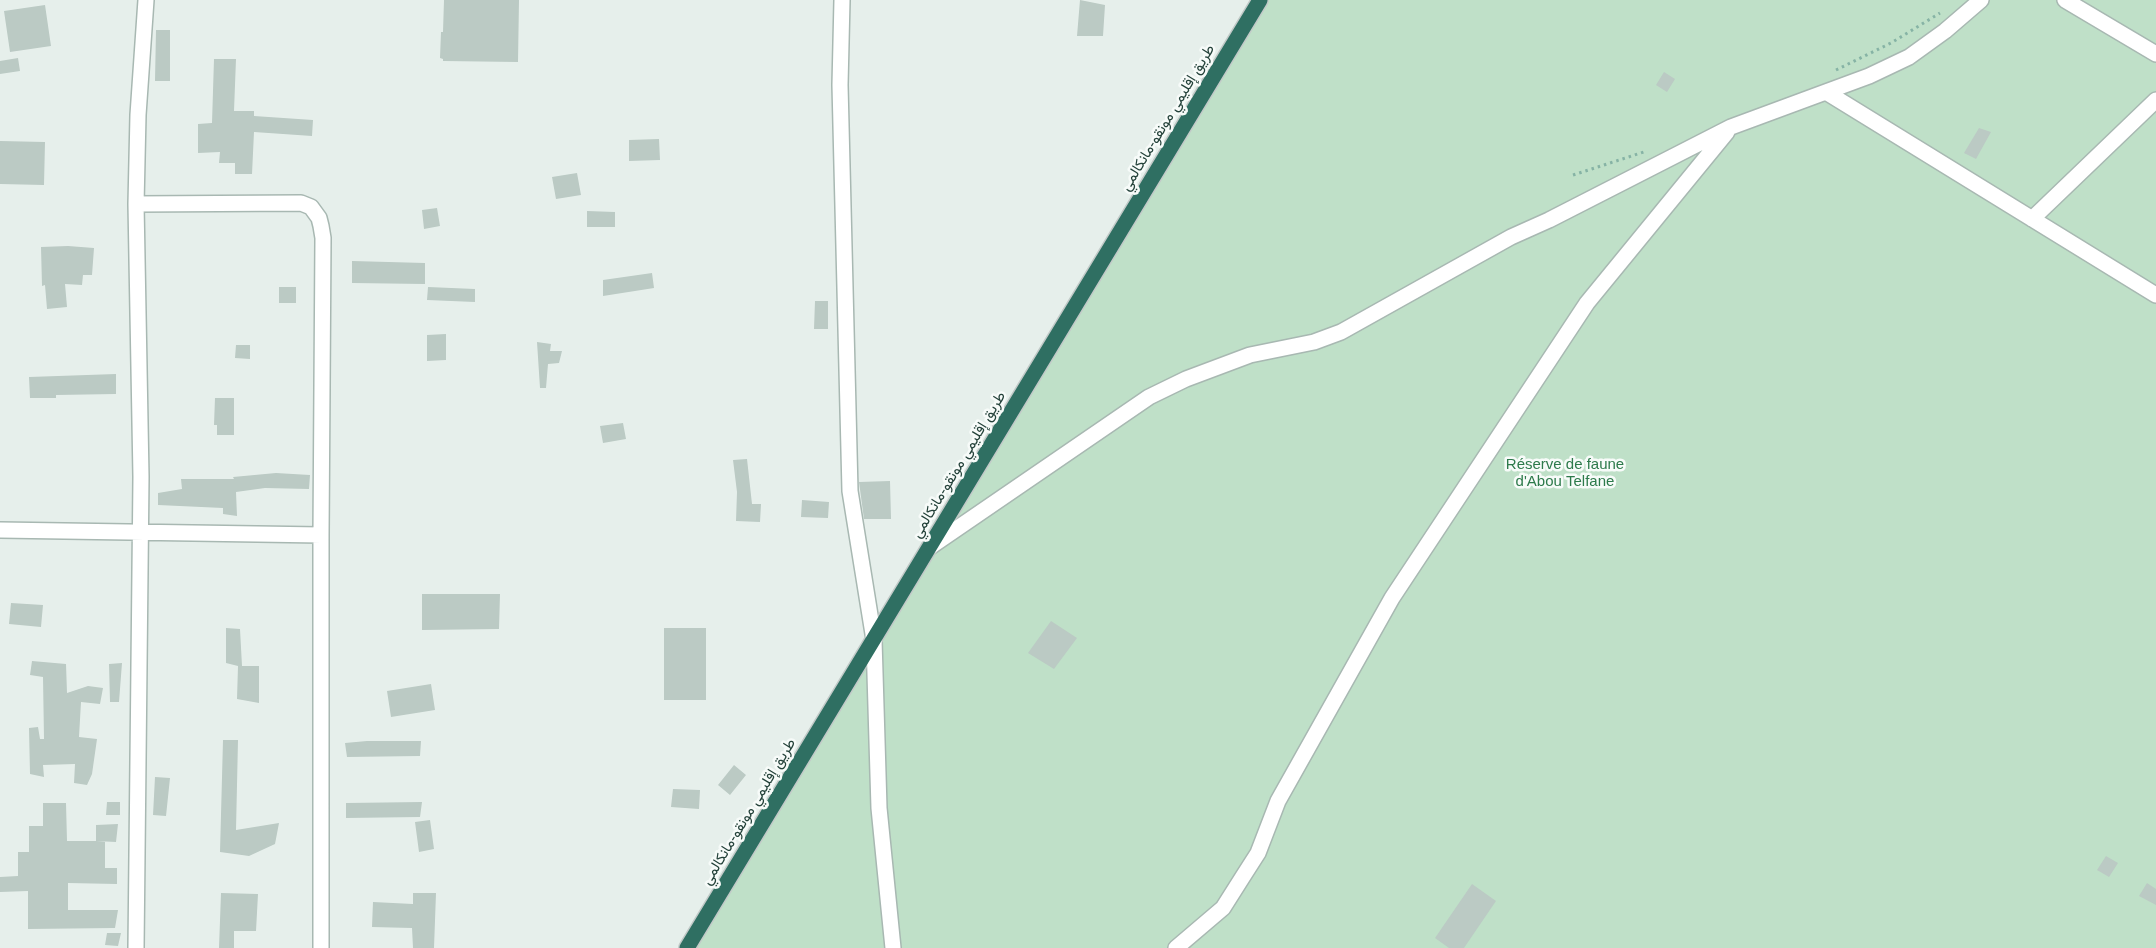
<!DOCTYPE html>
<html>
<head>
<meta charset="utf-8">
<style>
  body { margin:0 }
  canvas { display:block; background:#e6efeb }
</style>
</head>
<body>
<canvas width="2156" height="948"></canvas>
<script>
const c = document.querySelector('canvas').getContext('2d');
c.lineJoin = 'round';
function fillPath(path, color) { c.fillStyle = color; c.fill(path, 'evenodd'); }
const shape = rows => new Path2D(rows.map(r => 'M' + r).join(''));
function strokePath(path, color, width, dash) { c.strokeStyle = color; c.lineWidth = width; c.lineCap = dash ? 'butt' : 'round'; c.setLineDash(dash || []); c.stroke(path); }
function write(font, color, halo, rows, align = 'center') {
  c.font = font + ' Helvetica,Vazirmatn,sans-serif'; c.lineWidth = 5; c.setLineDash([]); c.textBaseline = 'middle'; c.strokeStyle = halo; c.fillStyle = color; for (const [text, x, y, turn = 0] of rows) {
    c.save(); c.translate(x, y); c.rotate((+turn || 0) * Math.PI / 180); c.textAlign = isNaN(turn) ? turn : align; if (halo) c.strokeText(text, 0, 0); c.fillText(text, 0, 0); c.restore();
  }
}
fillPath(shape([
  [1260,0,2156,0,2156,948,687,948]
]), '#bfe0c8');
fillPath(shape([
  [444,0,519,0,518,62,443,61,443,59,440,58,441,32,443,32],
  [1080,0,1105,5,1103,36,1077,36],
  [45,5,51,46,10,52,4,11],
  [156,30,170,30,170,81,155,81],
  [18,58,20,71,0,74,0,61],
  [214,59,236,59,234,111,254,111,254,116,313,120,312,136,254,132,252,174,235,174,235,163,219,163,220,152,198,153,198,124,212,123],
  [1664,72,1675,79,1667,92,1656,85],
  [1979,128,1991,132,1976,159,1964,153],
  [659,139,660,160,629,161,629,140],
  [0,141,45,142,44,185,0,184],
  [577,173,581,195,556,199,552,177],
  [437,208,440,226,424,229,422,210],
  [587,211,615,212,615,227,587,227],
  [68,246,94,248,92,275,83,275,82,285,65,284,67,307,47,309,45,285,42,286,41,247],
  [352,261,425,263,425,284,352,283],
  [652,273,654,288,603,296,603,280],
  [279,287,296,287,296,303,279,303],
  [428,287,475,289,475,302,427,300],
  [815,301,828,301,828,329,814,329],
  [446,334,446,360,427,361,427,335],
  [537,342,551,344,550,351,562,351,559,363,548,364,546,388,540,388],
  [236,345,250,345,250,359,235,358],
  [116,374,116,394,56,395,56,398,30,398,29,377],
  [215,398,234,398,234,435,217,435,217,425,214,425],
  [623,423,626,439,603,443,600,426],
  [747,459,752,504,761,504,760,522,736,521,737,492,733,460],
  [276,473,310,475,309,489,265,488,236,492,237,516,223,514,223,508,158,505,158,493,182,489,181,479,234,479,233,477],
  [890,481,891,519,864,519,859,482],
  [802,500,829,502,828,518,801,517],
  [422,594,500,594,499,629,422,630],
  [11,603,43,605,41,627,9,624],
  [1051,621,1077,638,1054,669,1028,653],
  [226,628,240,629,242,666,259,666,259,703,237,699,238,666,226,663],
  [664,628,706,628,706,700,664,700],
  [32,661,66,664,67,693,88,686,103,688,100,704,81,702,79,737,97,739,92,774,87,785,74,783,75,764,43,765,44,777,30,774,29,728,38,727,40,739,44,739,43,677,30,675],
  [122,663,119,702,110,702,109,664],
  [431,684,435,710,391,717,387,691],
  [223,740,238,740,236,830,279,823,275,844,249,856,220,852],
  [367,741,421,741,420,756,347,757,345,743],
  [734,765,746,775,730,795,718,785],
  [155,777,170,778,166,816,153,815],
  [673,789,700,790,699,809,671,807],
  [107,802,120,802,120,815,106,815],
  [422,802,420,817,346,818,346,803],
  [43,803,66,803,67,841,105,841,105,868,117,868,117,884,68,883,68,910,118,910,115,928,28,929,28,891,0,892,0,877,18,876,18,852,29,852,29,826,43,826],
  [430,820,434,849,419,852,415,822],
  [118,824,116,842,96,841,96,825],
  [2106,856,2118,863,2109,877,2097,870],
  [2147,883,2156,889,2156,905,2139,896],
  [1472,884,1496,901,1464,948,1449,948,1435,938],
  [221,893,258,894,256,931,234,931,234,948,219,948],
  [413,893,436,893,434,948,413,948,412,928,372,927,373,902,413,904],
  [107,933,121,933,118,946,105,945]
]), '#bbcac4');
const minor = shape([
  [842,0,840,85,850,491,874,640,879,808,893,948],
  [2065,0,2156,54],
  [1826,92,2156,295],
  [136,204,301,203,311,207,319,218,321,226,323,238,321,535,321,948],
  [2032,219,2156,100],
  [0,530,321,535],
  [930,547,1149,397,1186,379,1250,355,1314,342,1341,332,1511,237,1549,220,1731,127,1869,76,1909,57,1945,31,1981,0],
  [136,948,141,477,136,204,138,115,146,0],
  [1176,948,1223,908,1242,878,1258,853,1278,801,1392,598,1587,303,1727,132]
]);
const highway = shape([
  [687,948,1260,0]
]);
strokePath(minor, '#a8b8b2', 18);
strokePath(highway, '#c2cac8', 18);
strokePath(shape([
  [1836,70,1891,43,1940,13],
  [1573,175,1647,151]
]), '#86b3a5', 3, [2.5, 4]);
strokePath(minor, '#fff', 15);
strokePath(highway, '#2f6f62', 15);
write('15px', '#24423a', '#f7fbf9', [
  ["طريق إقليمي مونقو-مانكالمي",1168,118,-59],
  ["طريق إقليمي مونقو-مانكالمي",959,465,-59],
  ["طريق إقليمي مونقو-مانكالمي",749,812,-59]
]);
write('15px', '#2d7a4b', '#f7fbf9', [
  ["Réserve de faune",1565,465],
  ["d'Abou Telfane",1565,482]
]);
</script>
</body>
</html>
